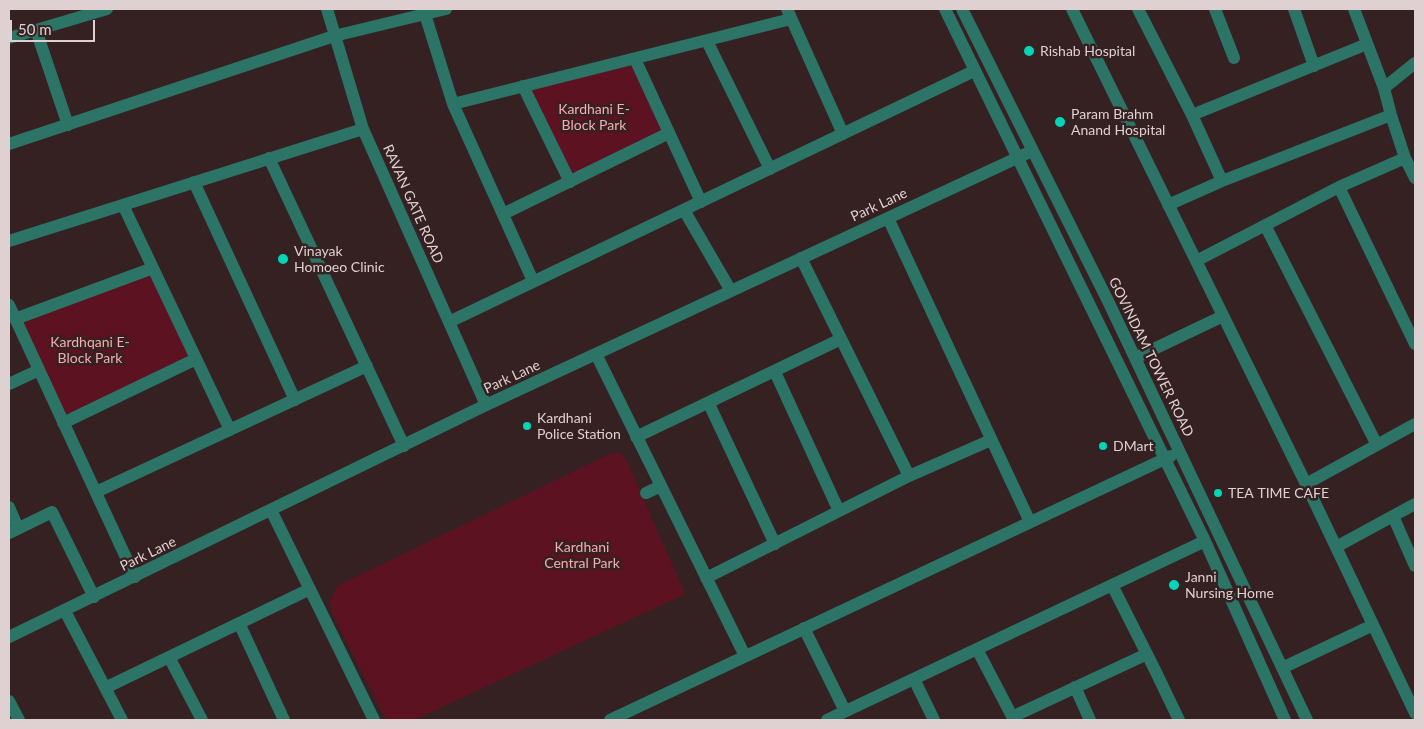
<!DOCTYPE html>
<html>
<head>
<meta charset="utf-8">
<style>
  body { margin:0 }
  #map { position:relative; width:1424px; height:729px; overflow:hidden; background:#362122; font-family:Lato,sans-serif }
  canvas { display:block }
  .frame { position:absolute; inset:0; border:10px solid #dfd1d2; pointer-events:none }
  .scale { position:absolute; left:10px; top:20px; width:85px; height:22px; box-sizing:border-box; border:2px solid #dfd1d2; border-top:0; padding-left:6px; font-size:15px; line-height:18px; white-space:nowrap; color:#dfd1d2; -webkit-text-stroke:4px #362122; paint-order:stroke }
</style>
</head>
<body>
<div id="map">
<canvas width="1424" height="729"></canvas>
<div class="frame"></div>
<div class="scale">50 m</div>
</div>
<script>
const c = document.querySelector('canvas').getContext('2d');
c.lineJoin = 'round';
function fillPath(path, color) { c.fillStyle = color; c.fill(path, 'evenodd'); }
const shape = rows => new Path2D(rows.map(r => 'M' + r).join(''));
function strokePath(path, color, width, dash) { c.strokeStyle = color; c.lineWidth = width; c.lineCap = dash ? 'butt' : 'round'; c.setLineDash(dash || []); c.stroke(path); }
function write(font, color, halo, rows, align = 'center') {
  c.font = font + ' Lato,sans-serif'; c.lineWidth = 5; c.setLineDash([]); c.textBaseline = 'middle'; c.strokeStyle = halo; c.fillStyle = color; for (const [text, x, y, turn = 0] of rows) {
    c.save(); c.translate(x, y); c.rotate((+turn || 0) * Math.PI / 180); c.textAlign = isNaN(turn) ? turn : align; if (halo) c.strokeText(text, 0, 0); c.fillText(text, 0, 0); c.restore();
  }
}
fillPath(shape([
  [635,59,669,133,570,182,523,86],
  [153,268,196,359,63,423,15,319],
  [612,453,619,453,626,459,685,594,414,720,386,720,332,613,330,603,337,586]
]), '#5d1221');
strokePath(shape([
  [327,9,363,129,486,405],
  [787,9,843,134],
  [945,9,1205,541,1285,720],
  [962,9,1108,301,1307,720],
  [1072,9,1306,484,1415,713],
  [1138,9,1192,115,1222,181],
  [1215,9,1234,58],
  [1294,9,1314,66],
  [1354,9,1384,88,1391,115,1405,158,1415,178],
  [425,14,453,104,533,281],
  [36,30,68,125],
  [9,38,107,9],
  [707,41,770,169],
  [635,59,701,202],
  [523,86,570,182],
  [1384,88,1415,63],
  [453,104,791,19],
  [1192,115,1367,44],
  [9,144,334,36,446,9],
  [269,158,404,446],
  [194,182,295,400],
  [1339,187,1415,344],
  [123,205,230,430],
  [1168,205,1222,181,1391,115],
  [684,210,731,291],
  [503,214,669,133],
  [888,218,1030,522],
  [1265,225,1377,445],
  [9,241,363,129],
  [801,258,909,476],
  [1196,261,1339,187,1405,158],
  [9,305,135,577],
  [15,319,153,268],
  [449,322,974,71],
  [596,354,745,656],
  [1135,358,1223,316],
  [775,372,839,511],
  [9,384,39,370],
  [709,404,775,544],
  [63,423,196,359],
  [636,437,841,339],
  [1306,484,1415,424],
  [96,492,367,366],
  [646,493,661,486],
  [9,507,18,528],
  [271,510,374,720],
  [1393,516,1415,566],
  [9,533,52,512,94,597],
  [1336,547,1415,504],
  [706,578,909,476,991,440],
  [1112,585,1155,670,1179,720],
  [65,611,122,720],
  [239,623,284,720],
  [804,628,845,711],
  [9,637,486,405,1032,151],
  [977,649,1014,720],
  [169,657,202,720],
  [1282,668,1373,625],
  [914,679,934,720],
  [1075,687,1090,720],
  [105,688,310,589],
  [9,701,19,720],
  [1012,717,1147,654],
  [610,720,1171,456],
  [827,720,1205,541]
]), '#2b7466', 12);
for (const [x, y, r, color] of [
  [1029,51,6,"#00d5b7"],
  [1060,122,6,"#00d5b7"],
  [283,259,6,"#00d5b7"],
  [527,426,5,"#00d5b7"],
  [1103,446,5,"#00d5b7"],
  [1218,493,5,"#00d5b7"],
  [1174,585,6,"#00d5b7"]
]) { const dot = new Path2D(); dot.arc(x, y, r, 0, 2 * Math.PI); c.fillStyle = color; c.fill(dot); strokePath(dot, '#362122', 2); }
write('14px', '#dfd1d2', '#362122', [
  ["Rishab Hospital",1040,51],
  ["Param Brahm",1071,114],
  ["Anand Hospital",1071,130],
  ["Vinayak",294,251],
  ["Homoeo Clinic",294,267],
  ["Kardhani",537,418],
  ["Police Station",537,434],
  ["DMart",1113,446],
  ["TEA TIME CAFE",1228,493],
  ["Janni",1185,577],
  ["Nursing Home",1185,593]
], 'left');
write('14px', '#f3acb1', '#362122', [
  ["Kardhani E-",594,109],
  ["Block Park",594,125],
  ["Kardhqani E-",90,342],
  ["Block Park",90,358],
  ["Kardhani",582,547],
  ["Central Park",582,563]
]);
write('14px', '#dfd1d2', '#362122', [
  ["RAVAN GATE ROAD",413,204,66],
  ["Park Lane",879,205,-25],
  ["GOVINDAM TOWER ROAD",1151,357,64],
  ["Park Lane",512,377,-25],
  ["Park Lane",148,554,-26]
]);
</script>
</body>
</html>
